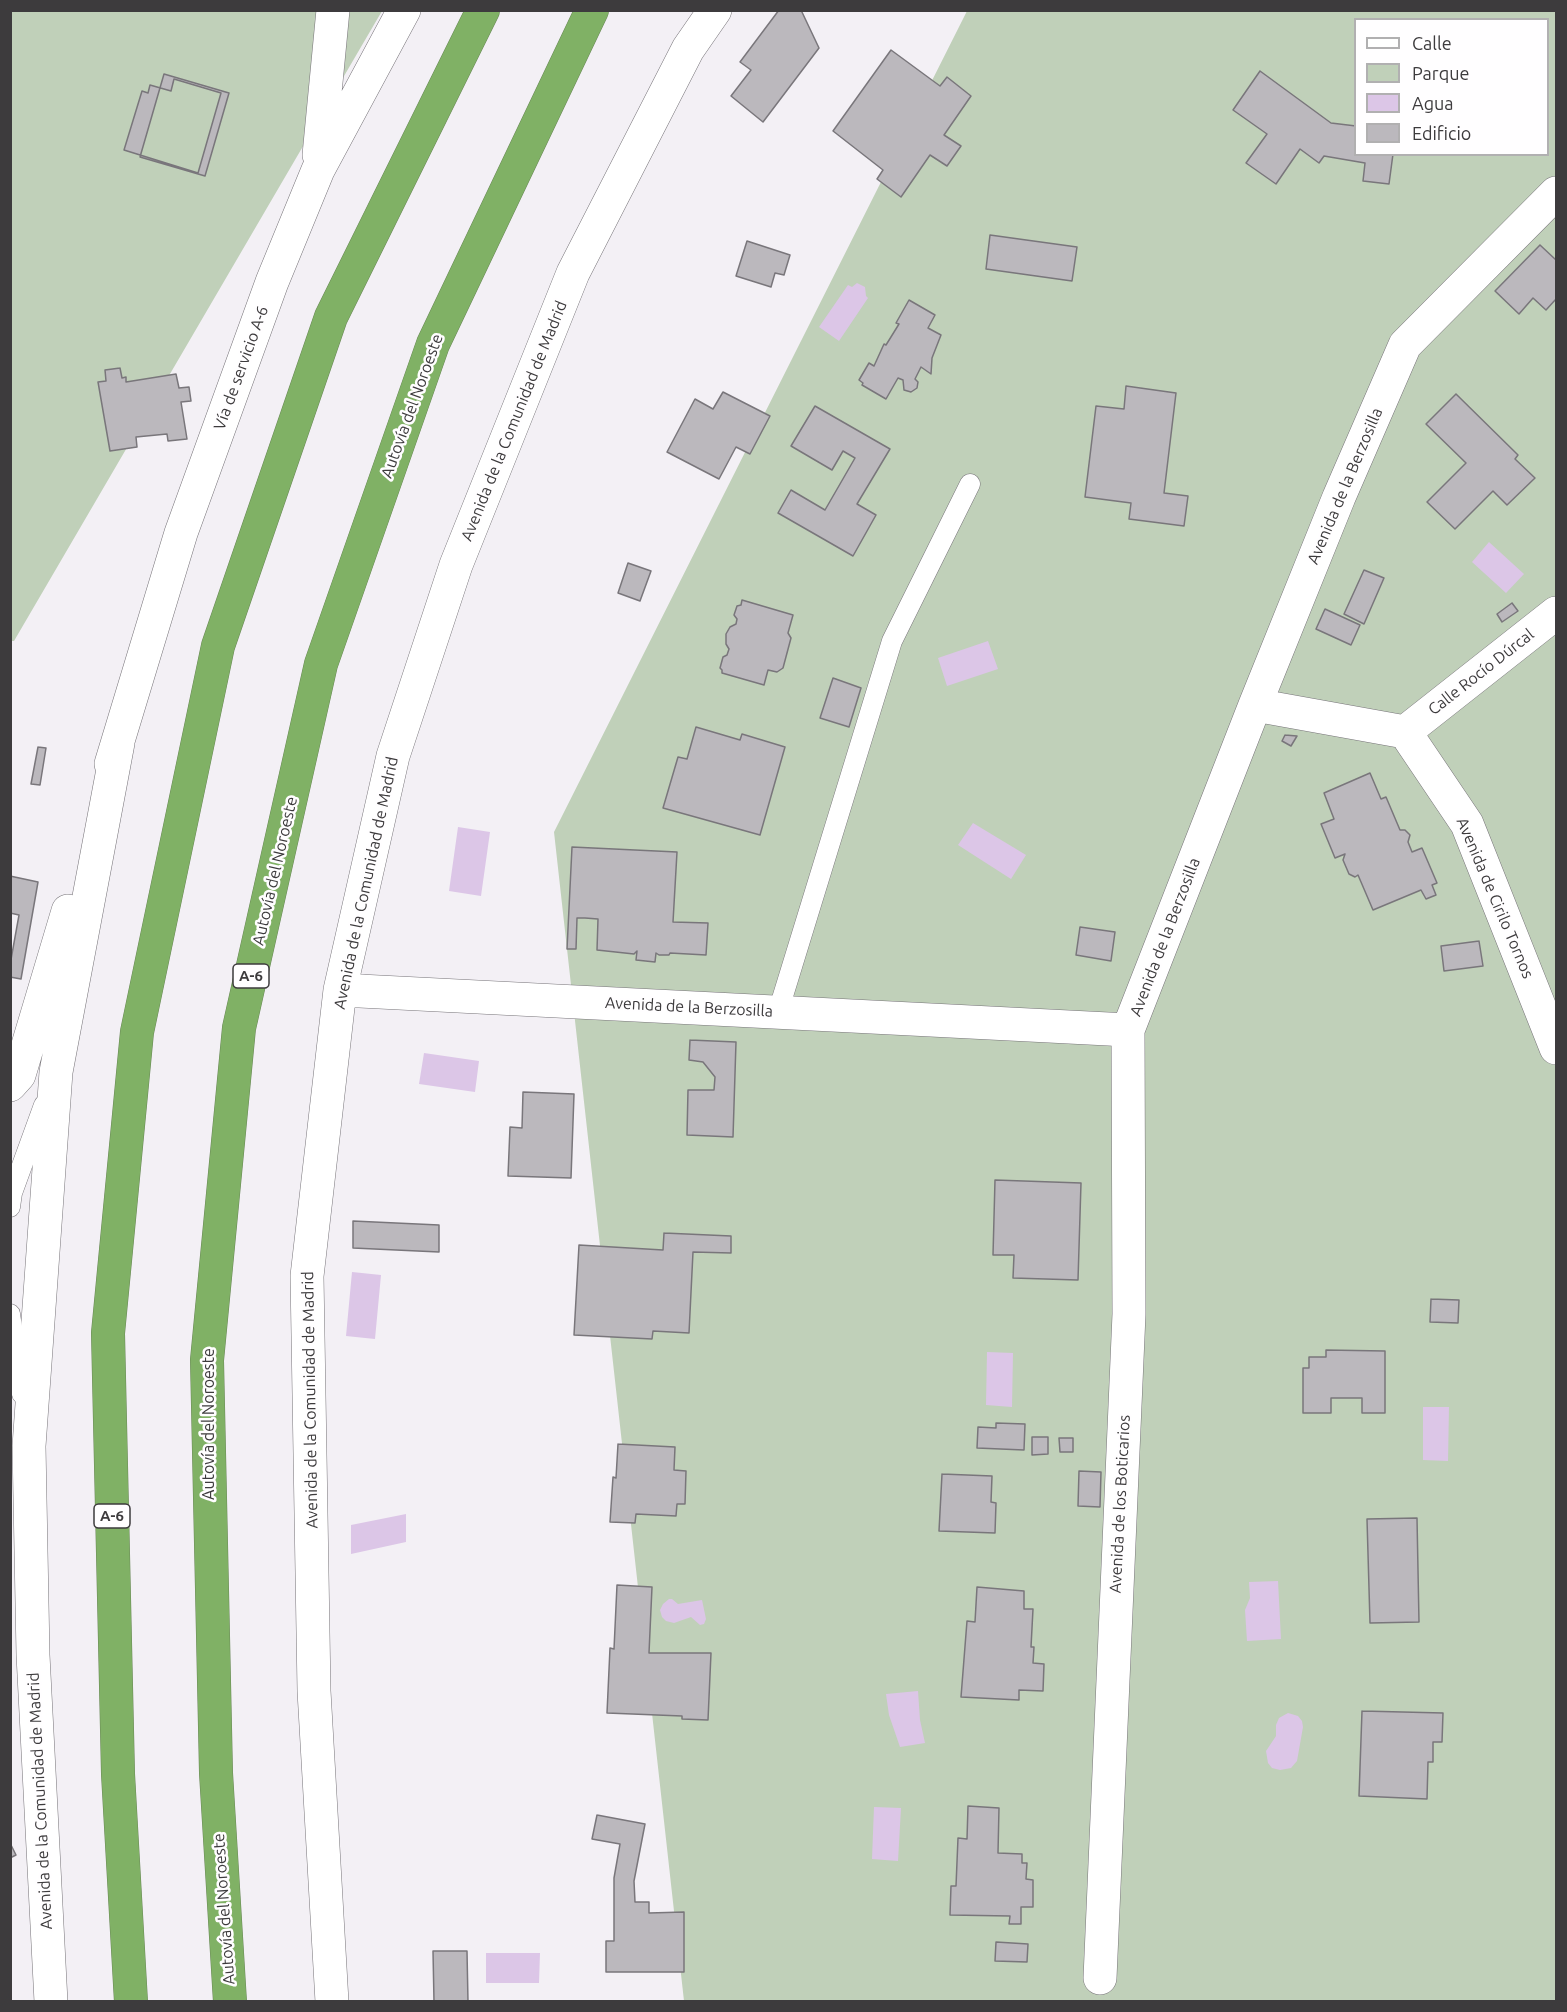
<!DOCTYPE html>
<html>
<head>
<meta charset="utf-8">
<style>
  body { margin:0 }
  #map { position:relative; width:1567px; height:2012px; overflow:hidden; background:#f3f0f5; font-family:Ubuntu,sans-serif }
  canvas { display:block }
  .frame { position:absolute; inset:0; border:12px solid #3d3b3d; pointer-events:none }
  .legend { position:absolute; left:1354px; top:18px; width:195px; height:138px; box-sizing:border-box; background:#fffeff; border:2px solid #b1b0b1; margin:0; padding:8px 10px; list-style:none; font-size:18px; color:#3d3b3d }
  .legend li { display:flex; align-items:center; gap:12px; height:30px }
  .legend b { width:30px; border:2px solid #b1b0b1 }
</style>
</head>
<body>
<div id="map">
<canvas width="1567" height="2012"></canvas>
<div class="frame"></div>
<ul class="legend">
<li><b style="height:8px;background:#fff"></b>Calle</li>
<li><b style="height:16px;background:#c0d0b9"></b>Parque</li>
<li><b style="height:16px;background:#dcc6e7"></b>Agua</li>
<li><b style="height:16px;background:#bbb8bd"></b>Edificio</li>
</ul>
</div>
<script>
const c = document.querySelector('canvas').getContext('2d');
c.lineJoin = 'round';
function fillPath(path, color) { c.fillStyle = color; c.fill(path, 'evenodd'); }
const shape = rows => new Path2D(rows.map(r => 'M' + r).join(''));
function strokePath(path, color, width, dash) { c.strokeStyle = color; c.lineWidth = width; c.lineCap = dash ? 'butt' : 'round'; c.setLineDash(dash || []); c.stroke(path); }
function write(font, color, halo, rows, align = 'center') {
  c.font = font + ' Ubuntu,sans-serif'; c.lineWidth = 5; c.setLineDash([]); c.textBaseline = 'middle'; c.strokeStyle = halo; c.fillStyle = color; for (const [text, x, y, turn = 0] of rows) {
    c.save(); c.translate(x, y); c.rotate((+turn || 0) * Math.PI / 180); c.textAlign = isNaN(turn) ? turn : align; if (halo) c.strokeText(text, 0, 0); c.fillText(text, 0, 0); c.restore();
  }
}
fillPath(shape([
  [11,11,382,11,14,641,11,641],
  [967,11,1556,11,1556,2001,684,2001,554,832],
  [1356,20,1548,20,1548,154,1356,154]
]), '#c0d0b9');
fillPath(shape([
  [857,283,865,287,866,296,868,298,839,341,819,327,848,285,852,287],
  [1489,542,1524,574,1506,593,1472,562],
  [988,641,998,669,947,686,938,658],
  [973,823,1026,855,1011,879,958,845],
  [458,827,490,832,481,896,449,891],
  [424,1053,479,1061,475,1092,419,1084],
  [352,1272,381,1275,375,1339,346,1336],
  [987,1352,1013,1353,1012,1407,986,1405],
  [1423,1407,1449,1407,1448,1461,1423,1460],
  [406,1514,406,1542,351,1554,351,1525],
  [1278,1581,1281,1639,1247,1641,1245,1610,1250,1598,1249,1582],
  [669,1599,672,1599,678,1604,702,1600,706,1619,704,1624,700,1625,691,1617,674,1623,666,1621,662,1617,660,1610,663,1604],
  [918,1691,920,1720,925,1743,900,1747,889,1715,886,1694],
  [1288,1713,1298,1716,1302,1721,1303,1727,1297,1761,1291,1768,1280,1770,1272,1768,1268,1763,1266,1751,1276,1736,1276,1725,1279,1718],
  [874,1807,901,1808,898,1861,872,1859],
  [486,1953,540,1953,539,1983,486,1983]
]), '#dcc6e7');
const building = shape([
  [779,10,801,10,819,48,763,122,731,96,751,70,740,62,779,10],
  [891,50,940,86,947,77,971,96,944,135,961,146,947,166,930,155,901,197,877,179,883,170,833,131,891,50],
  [1260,71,1331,123,1356,126,1356,154,1393,154,1389,184,1363,181,1365,163,1324,156,1319,163,1300,149,1276,184,1246,163,1267,134,1233,110,1260,71],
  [164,74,229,93,205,176,140,157,164,74],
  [174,79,221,93,198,173,124,150,142,91,148,93,150,85,171,91,174,79],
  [990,235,1077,247,1072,281,986,269,990,235],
  [747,241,790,255,784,275,775,273,771,287,736,276,747,241],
  [1540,245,1556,260,1556,299,1546,310,1533,298,1519,314,1495,291,1540,245],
  [909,300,935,315,928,328,941,335,932,358,931,374,921,367,915,379,918,382,917,388,911,392,904,390,903,380,898,378,886,399,862,385,863,383,859,380,869,363,874,366,884,344,886,345,899,324,896,323,909,300],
  [120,368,122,378,126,377,126,382,176,374,179,388,189,387,191,401,181,402,187,439,168,441,167,434,136,437,137,447,110,451,98,382,106,381,105,370,120,368],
  [1126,386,1176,393,1164,493,1188,496,1184,526,1129,519,1131,503,1085,497,1096,406,1124,409,1126,386],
  [723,392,770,416,750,454,736,447,719,479,667,452,695,399,713,409,723,392],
  [1456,394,1518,455,1515,459,1535,478,1507,505,1493,491,1455,529,1427,502,1466,463,1426,424,1456,394],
  [815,406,890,449,857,504,876,515,853,556,778,513,791,490,825,510,855,458,843,451,832,470,791,446,815,406],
  [628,563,651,571,640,601,618,593,628,563],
  [1364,570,1384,578,1364,624,1344,614,1364,570],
  [742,600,793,615,788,633,791,638,783,668,777,672,768,670,764,685,722,673,722,670,720,668,723,657,727,655,729,649,726,644,726,634,730,627,736,624,737,619,734,615,737,606,741,605,742,600],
  [1512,603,1518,611,1502,622,1497,614,1512,603],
  [1325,609,1360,625,1351,645,1316,629,1325,609],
  [833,678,861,688,849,727,820,718,833,678],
  [696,727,740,740,742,734,785,747,760,835,663,808,678,757,687,759,696,727],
  [1285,735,1297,736,1291,746,1282,741,1285,735],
  [38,747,46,748,40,785,31,784,38,747],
  [1370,773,1381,799,1386,797,1400,830,1405,830,1410,835,1408,842,1412,852,1422,848,1437,883,1432,885,1436,895,1426,899,1421,890,1373,910,1358,875,1355,877,1349,874,1343,860,1345,854,1335,858,1321,824,1334,819,1324,793,1370,773],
  [572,847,677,852,673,922,708,923,706,955,670,953,669,955,659,955,656,953,655,962,636,960,637,951,634,954,597,950,598,919,585,918,577,918,576,949,567,949,572,847],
  [10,876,38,882,21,979,10,977,10,965,19,915,10,913,10,876],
  [1080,927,1115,932,1111,961,1076,955,1080,927],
  [1479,941,1483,966,1444,971,1441,946,1479,941],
  [690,1040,736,1042,733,1137,687,1135,688,1090,714,1090,715,1077,703,1062,689,1060,690,1040],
  [523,1092,574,1094,571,1178,508,1176,510,1127,522,1128,523,1092],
  [995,1180,1081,1183,1078,1280,1013,1278,1014,1255,993,1255,995,1180],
  [353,1221,439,1225,439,1252,353,1248,353,1221],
  [664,1233,731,1236,731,1253,693,1252,689,1333,653,1331,652,1339,574,1335,579,1245,663,1250,664,1233],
  [1431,1299,1459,1300,1458,1323,1430,1322,1431,1299],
  [1326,1350,1385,1351,1385,1413,1362,1413,1362,1398,1331,1398,1331,1413,1303,1413,1303,1368,1309,1368,1309,1357,1326,1357,1326,1350],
  [996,1423,1025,1424,1024,1450,977,1448,978,1427,996,1428,996,1423],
  [1032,1437,1048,1437,1048,1454,1032,1455,1032,1437],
  [1059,1438,1073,1438,1073,1452,1060,1452,1059,1438],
  [618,1444,675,1447,674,1470,686,1471,685,1504,677,1504,676,1516,636,1514,635,1523,610,1522,613,1477,616,1478,618,1444],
  [1079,1471,1101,1472,1100,1507,1078,1506,1079,1471],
  [942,1474,992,1476,991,1502,996,1503,995,1533,939,1531,942,1474],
  [1417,1518,1419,1622,1370,1623,1367,1519,1417,1518],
  [617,1585,652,1587,649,1653,711,1653,708,1720,682,1719,682,1716,607,1713,610,1648,614,1649,617,1585],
  [977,1587,1024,1591,1024,1609,1033,1609,1031,1647,1034,1647,1033,1663,1044,1664,1043,1691,1019,1690,1019,1700,961,1697,967,1621,975,1622,977,1587],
  [1362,1711,1443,1713,1442,1742,1433,1742,1433,1762,1428,1762,1427,1799,1359,1796,1362,1711],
  [968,1806,999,1808,998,1853,1022,1854,1022,1863,1027,1863,1026,1879,1033,1880,1033,1907,1021,1907,1021,1924,1009,1924,1010,1916,950,1915,951,1886,956,1886,958,1838,967,1839,968,1806],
  [597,1815,645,1824,634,1881,635,1902,649,1902,649,1913,684,1912,684,1972,606,1972,606,1941,614,1941,614,1878,620,1844,592,1839,597,1815],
  [10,1843,16,1855,10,1858,10,1843],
  [996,1942,1028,1944,1027,1962,995,1961,996,1942],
  [433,1951,467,1951,468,2002,434,2002,433,1951]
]);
fillPath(building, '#bbb8bd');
strokePath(building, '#79767b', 1.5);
const lane = shape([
  [778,1012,892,641,970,484],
  [10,1207,12,1193,44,1105],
  [10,1314,22,1394]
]);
const street = shape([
  [319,155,333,10],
  [1255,705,1405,732,1467,824,1556,1048],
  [1405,732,1556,613],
  [111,764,181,533,272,282,318,170,404,10],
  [340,990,1128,1030,1255,705,1339,497,1405,345,1556,193],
  [10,1085,19,1075,68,911],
  [1100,1978,1129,1314,1128,1030],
  [51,2002,33,1655,29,1446,56,1072,118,743],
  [332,2002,314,1691,307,1276,340,990,393,756,456,565,573,273,688,49,715,10]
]);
const highway = shape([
  [131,2002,118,1774,108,1333,137,1032,218,646,331,317,483,10],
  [230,2002,216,1773,207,1360,239,1028,321,664,433,344,592,10]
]);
strokePath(lane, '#777479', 21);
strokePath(street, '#777479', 34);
strokePath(highway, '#698857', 34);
strokePath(lane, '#fff', 20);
strokePath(street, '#fff', 33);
strokePath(highway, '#80b165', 33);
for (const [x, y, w] of [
  [251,976,36],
  [112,1516,36]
]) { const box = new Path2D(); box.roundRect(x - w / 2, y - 12, w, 24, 4.5); c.fillStyle = '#fffeff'; c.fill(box); strokePath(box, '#3d3b3d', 1.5); }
write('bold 15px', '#3d3b3d', null, [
  ["A-6",251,976],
  ["A-6",112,1516]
]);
write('16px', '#3d3b3d', '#fffeff', [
  ["Vía de servicio A-6",241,368,-70],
  ["Autovía del Noroeste",412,406,-70],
  ["Avenida de la Comunidad de Madrid",514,421,-68],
  ["Avenida de la Berzosilla",1345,486,-67],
  ["Calle Rocío Dúrcal",1481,672,-38],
  ["Autovía del Noroeste",275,871,-77],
  ["Avenida de la Comunidad de Madrid",366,883,-78],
  ["Avenida de Cirilo Tornos",1495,898,67],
  ["Avenida de la Berzosilla",1165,937,-69],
  ["Avenida de la Berzosilla",689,1007,3],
  ["Avenida de la Comunidad de Madrid",310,1400,-91],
  ["Autovía del Noroeste",209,1424,-90],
  ["Avenida de los Boticarios",1120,1504,-87],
  ["Avenida de la Comunidad de Madrid",40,1801,-93],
  ["Autovía del Noroeste",224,1909,-94]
]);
</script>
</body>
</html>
